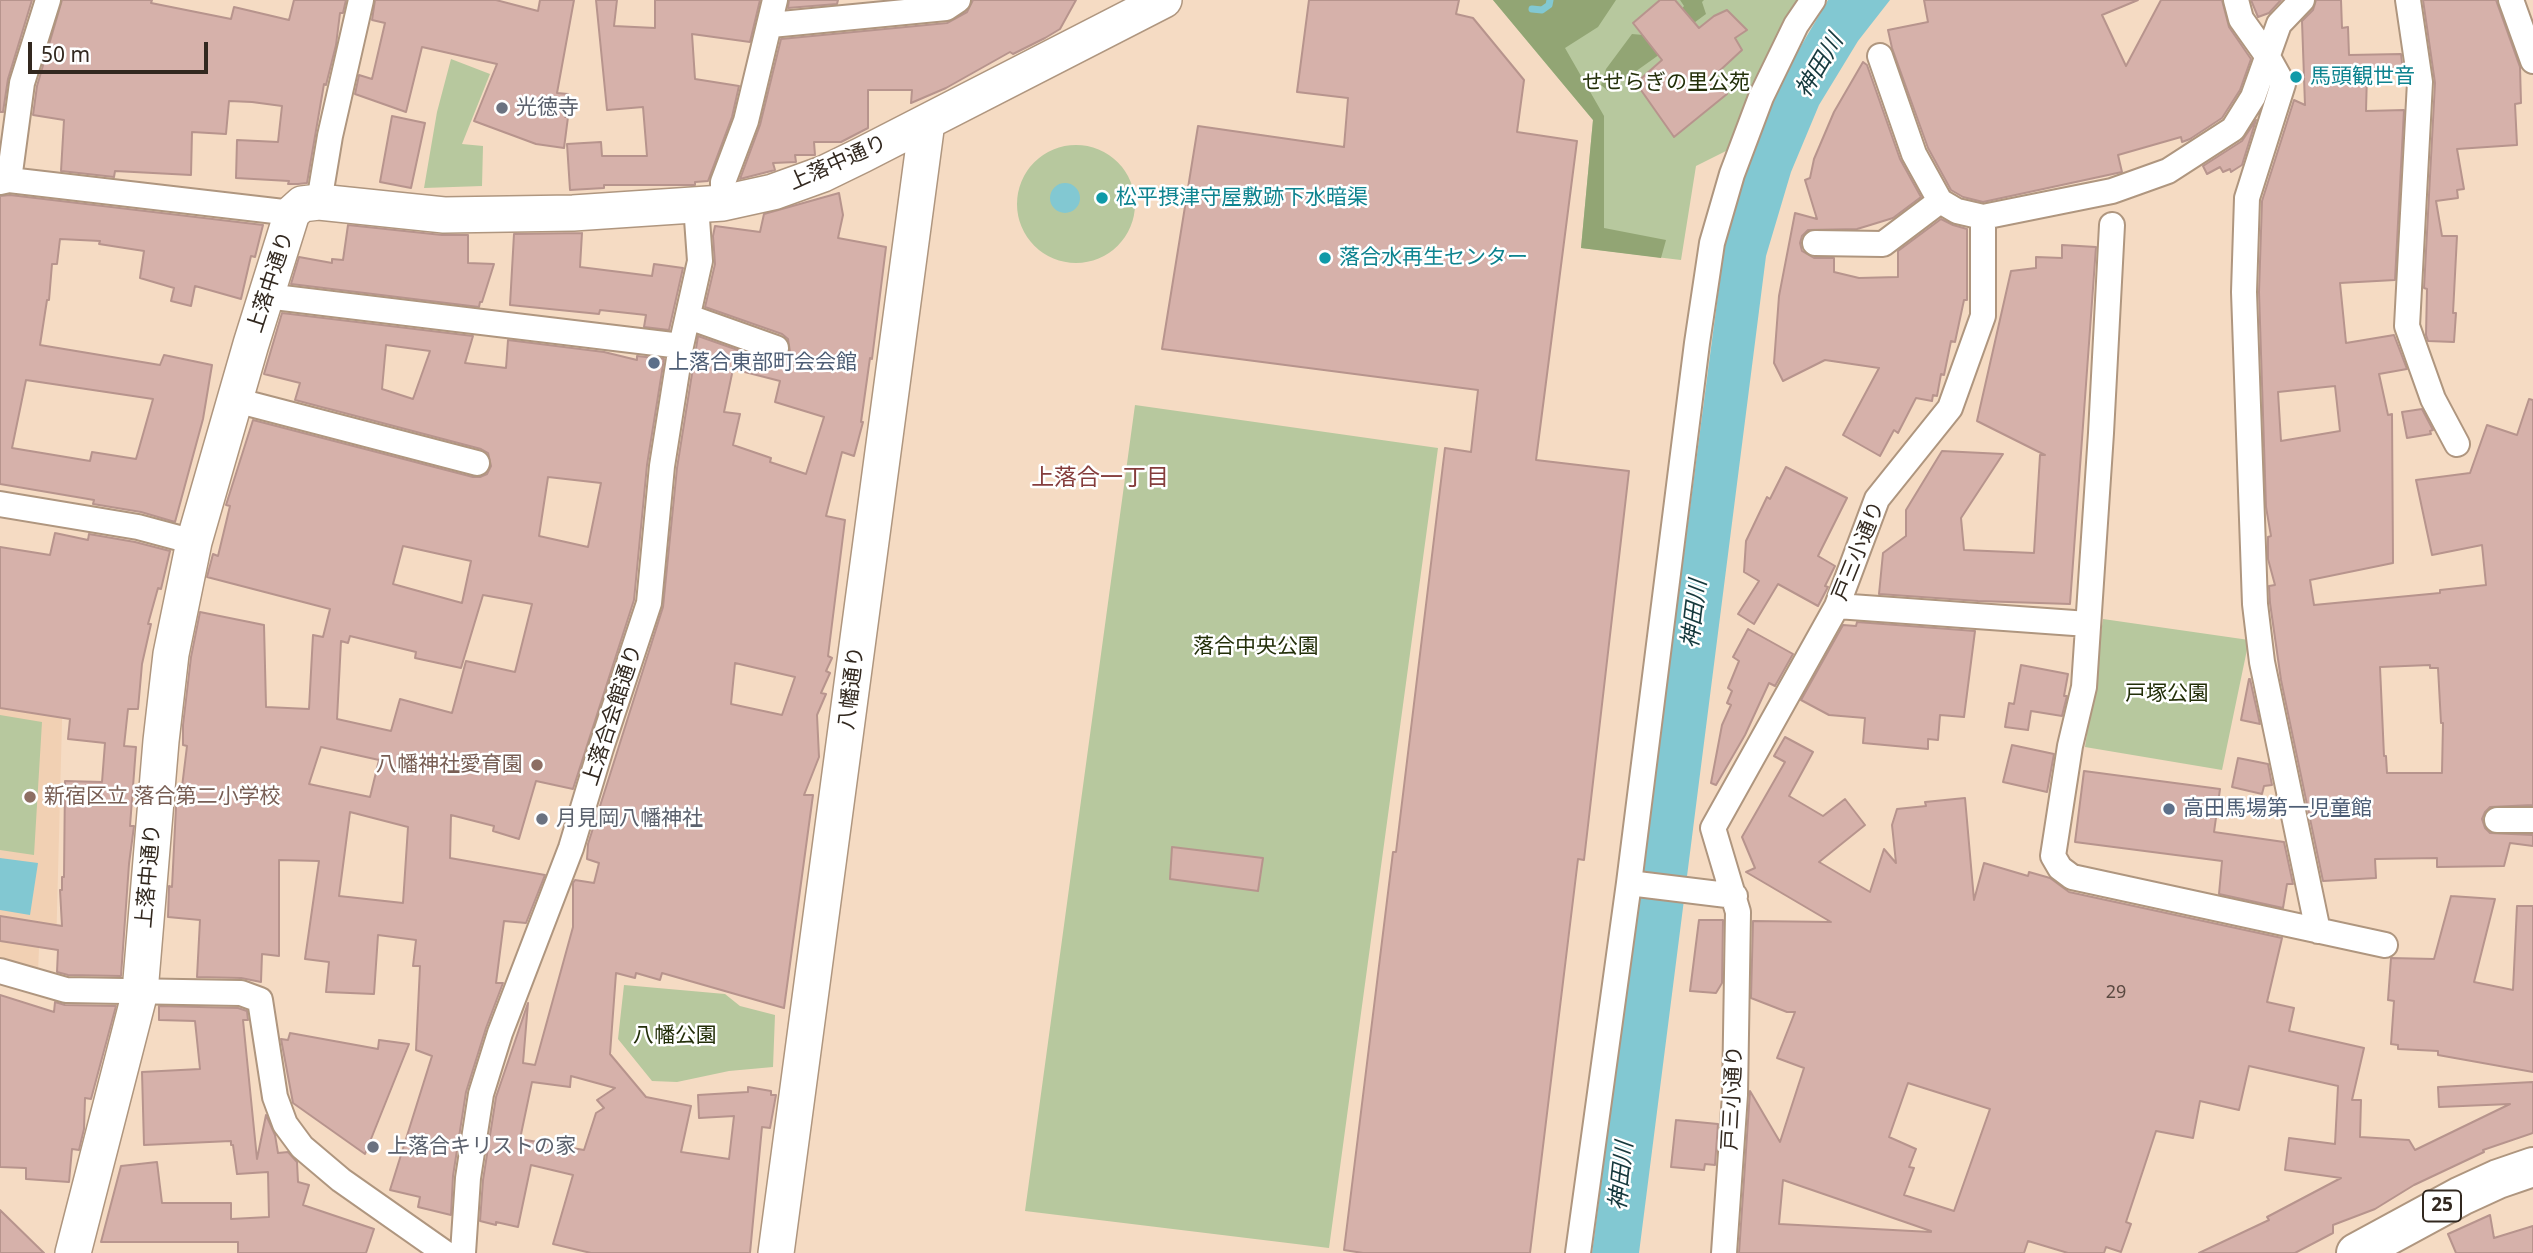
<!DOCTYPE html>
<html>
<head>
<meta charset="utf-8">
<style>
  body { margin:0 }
  #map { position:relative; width:2533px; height:1253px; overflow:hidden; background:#f5dbc3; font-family:"Noto Sans",sans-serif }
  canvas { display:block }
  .scale { position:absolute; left:28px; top:42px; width:180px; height:32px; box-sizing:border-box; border:4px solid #32281f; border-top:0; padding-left:9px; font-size:21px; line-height:24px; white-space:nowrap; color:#32281f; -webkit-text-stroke:5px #fff; paint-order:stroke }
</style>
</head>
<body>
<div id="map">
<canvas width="2533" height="1253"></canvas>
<div class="scale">50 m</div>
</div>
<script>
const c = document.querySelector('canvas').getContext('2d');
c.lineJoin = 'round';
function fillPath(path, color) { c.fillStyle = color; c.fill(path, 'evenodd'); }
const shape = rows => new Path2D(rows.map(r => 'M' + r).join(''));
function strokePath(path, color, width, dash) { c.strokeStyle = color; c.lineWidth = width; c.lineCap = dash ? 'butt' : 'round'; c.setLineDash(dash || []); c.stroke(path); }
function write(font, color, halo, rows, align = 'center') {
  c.font = font + ' "Noto Sans","Noto Sans JP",sans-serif'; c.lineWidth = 5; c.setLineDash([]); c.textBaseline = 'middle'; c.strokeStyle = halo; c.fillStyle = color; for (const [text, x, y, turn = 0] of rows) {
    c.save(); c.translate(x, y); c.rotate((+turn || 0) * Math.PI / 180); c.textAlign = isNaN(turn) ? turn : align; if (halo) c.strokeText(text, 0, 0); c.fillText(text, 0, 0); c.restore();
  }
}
fillPath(shape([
  [0,641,64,646,56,949,39,948,38,973,0,964]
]), '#f1d0b3');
fillPath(shape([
  [1493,0,1799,0,1763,64,1728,150,1696,166,1681,260,1581,248,1593,120],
  [451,59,490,74,462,144,483,146,482,186,424,188,437,112],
  '1017 204a59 59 0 1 1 118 0a59 59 0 1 1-118 0Z',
  [1135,405,1438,448,1329,1248,1025,1211],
  [2103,619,2249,640,2222,770,2085,747],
  [0,715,42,722,34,855,0,850],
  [624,985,725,994,740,1006,775,1015,773,1067,729,1071,677,1082,652,1081,618,1039]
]), '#b7c89e');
fillPath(shape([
  [1493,0,1616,0,1598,27,1565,48,1604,116,1604,228,1666,240,1661,258,1581,248,1593,120],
  [1680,0,1704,0,1702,2,1706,14,1679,34,1672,22,1684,6],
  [1632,34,1655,36,1663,52,1608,91,1601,85,1606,69]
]), '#92a574');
fillPath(shape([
  [1828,0,1890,0,1858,41,1819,105,1791,172,1766,256,1639,1253,1592,1253,1724,249,1748,157,1778,85],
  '1050 198a15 15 0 1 1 30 0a15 15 0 1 1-30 0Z',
  [0,858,38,863,30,915,0,910]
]), '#82c8d2');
strokePath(shape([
  [1532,9,1542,10,1549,5,1550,0]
]), '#82c8d2', 7);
const building = shape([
  [0,0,32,0,8,79,3,112,0,112,0,0],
  [62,0,152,0,151,3,231,19,234,7,289,20,294,0,346,0,343,13,340,13,336,45,326,85,324,84,307,183,298,184,288,184,289,181,236,178,237,140,278,142,282,106,252,102,229,101,226,134,192,132,191,175,115,171,114,177,61,171,64,120,33,115,37,86,62,0],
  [375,0,496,0,538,11,540,0,574,0,557,93,568,94,565,117,568,117,564,148,536,144,474,121,497,64,422,47,406,112,355,94,359,75,372,79,385,23,372,20,375,0],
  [596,0,617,0,614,26,655,28,655,0,760,0,750,42,692,34,695,79,739,86,732,117,708,181,695,182,695,185,604,185,604,188,570,190,567,144,601,142,602,156,647,156,643,107,607,110,596,0],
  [789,0,838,0,837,4,788,8,789,0],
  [973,0,1076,0,1060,29,1045,38,1013,54,1010,52,946,88,911,103,912,90,868,90,868,128,841,142,814,142,815,155,795,155,796,162,773,163,775,170,740,179,760,125,781,39,947,23,967,12,973,0],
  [1309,0,1459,0,1456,14,1473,18,1524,80,1517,132,1577,141,1536,460,1629,471,1584,860,1578,859,1530,1253,1363,1253,1344,1250,1393,852,1396,852,1445,448,1471,452,1478,390,1162,349,1198,126,1344,147,1348,98,1297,92,1309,0],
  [1660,0,1675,0,1699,28,1714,16,1727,10,1747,30,1735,38,1742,50,1715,75,1727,94,1674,137,1636,83,1662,60,1633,23,1660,0],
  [1924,0,2138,0,2102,15,2126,66,2161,0,2222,0,2229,27,2251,59,2240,90,2222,118,2190,139,2182,142,2181,137,2118,155,2122,172,1983,202,1963,197,1951,190,1928,148,1892,48,1888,30,1928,22,1924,0],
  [2251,0,2281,0,2269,13,2258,17,2251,0],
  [2316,0,2341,0,2342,28,2348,27,2349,55,2401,54,2403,72,2367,74,2366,111,2404,110,2395,280,2340,283,2346,343,2394,335,2407,369,2379,374,2388,415,2392,414,2393,563,2310,580,2314,605,2440,593,2440,590,2486,585,2482,545,2432,555,2416,480,2470,473,2487,425,2517,435,2529,399,2533,400,2533,805,2490,807,2485,812,2482,819,2485,828,2490,833,2533,835,2533,846,2510,843,2504,866,2437,867,2437,858,2375,859,2376,878,2323,881,2281,680,2270,603,2269,586,2275,585,2268,559,2268,537,2271,536,2266,507,2259,292,2262,201,2294,100,2305,105,2302,21,2313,10,2316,0],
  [2335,386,2340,431,2281,441,2278,392,2335,386],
  [2430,665,2430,668,2438,668,2441,723,2443,723,2442,773,2387,773,2386,756,2384,756,2380,667,2430,665],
  [2423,0,2496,0,2520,67,2521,103,2515,104,2517,145,2457,149,2464,189,2457,190,2458,198,2436,201,2442,236,2457,236,2453,313,2456,313,2454,342,2428,341,2426,335,2427,289,2424,288,2435,83,2423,0],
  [1863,62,1867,65,1900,159,1921,197,1893,218,1867,226,1857,229,1808,230,1802,236,1800,243,1802,251,1814,258,1834,258,1834,272,1859,278,1898,277,1898,251,1941,219,1953,225,1967,229,1967,300,1964,300,1955,342,1951,341,1944,375,1941,374,1937,396,1933,395,1932,401,1916,398,1898,433,1894,430,1880,456,1843,435,1879,368,1825,360,1783,381,1774,363,1779,296,1795,213,1817,219,1805,180,1810,178,1814,159,1834,112,1863,62],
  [392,116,425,123,411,188,380,182,392,116],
  [2256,120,2242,165,2231,172,2230,169,2223,172,2220,167,2207,174,2203,166,2242,141,2256,120],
  [839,193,843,215,838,238,886,247,872,359,870,358,861,422,863,422,854,456,842,452,826,516,845,520,828,656,832,658,826,671,830,673,821,693,826,694,817,715,819,757,804,795,813,795,784,1008,662,973,660,980,636,973,635,978,616,973,610,1054,646,1097,691,1106,681,1152,729,1159,734,1116,699,1118,698,1095,748,1092,748,1087,771,1091,771,1095,776,1095,770,1128,762,1127,750,1253,591,1253,553,1244,573,1175,531,1165,518,1227,496,1222,496,1225,480,1221,483,1180,496,1097,528,1003,523,1063,535,1065,573,927,573,883,575,880,594,883,599,863,587,859,588,844,663,607,677,468,698,336,772,362,785,360,790,352,788,339,782,334,705,307,715,264,713,236,715,226,760,232,764,214,839,193],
  [733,369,780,381,775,402,824,417,806,474,770,462,771,458,733,445,740,414,724,412,733,369],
  [735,663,795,677,782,715,731,704,735,663],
  [571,1076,615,1088,597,1100,604,1108,596,1113,584,1150,520,1139,532,1082,570,1087,571,1076],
  [10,195,263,225,255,257,251,256,241,299,195,286,191,306,171,301,174,288,140,278,144,251,99,244,100,241,60,239,57,264,52,264,49,300,47,300,40,345,160,365,164,355,212,365,203,419,175,522,141,512,93,504,94,500,0,484,0,196,10,195],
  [26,380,153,399,136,459,92,452,90,461,12,448,26,380],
  [348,225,442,235,468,235,468,263,494,264,482,302,480,302,479,307,291,284,299,257,332,263,332,259,343,260,348,225],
  [582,233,580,267,652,276,654,264,683,268,669,330,644,327,646,315,600,310,599,314,510,305,514,234,582,233],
  [2062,245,2096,247,2070,604,1978,601,1879,594,1883,553,1906,536,1906,510,1942,451,2003,454,1961,518,1964,550,2034,553,2040,455,2045,455,1977,421,2011,271,2036,268,2036,257,2062,258,2062,245],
  [282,313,473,336,465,363,506,368,508,340,604,352,637,360,637,356,664,359,647,465,634,600,573,789,536,781,519,839,493,831,494,826,451,815,450,858,545,875,526,923,504,921,496,983,503,983,486,1028,466,1092,453,1176,451,1215,418,1207,420,1197,390,1190,432,1056,416,1050,420,966,413,966,416,940,378,935,374,994,326,992,329,962,305,959,319,861,279,860,279,956,262,954,261,982,241,978,197,977,200,920,168,917,169,886,172,887,177,787,182,787,187,746,183,745,183,725,191,657,200,612,264,625,266,707,309,709,313,635,323,637,330,609,207,577,213,554,218,556,230,506,226,505,253,420,473,477,480,477,487,474,491,466,488,453,481,449,295,400,300,383,264,374,282,313],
  [386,345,430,351,413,399,382,389,386,345],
  [548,477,601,483,588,547,539,536,548,477],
  [403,546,471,561,462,603,393,584,403,546],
  [483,595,532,604,515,672,466,661,452,713,400,699,391,731,337,719,341,641,348,643,350,636,416,652,415,658,461,668,483,595],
  [321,747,379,760,370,797,309,784,321,747],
  [350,812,408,827,403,903,339,896,350,812],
  [2422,409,2433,430,2430,431,2431,434,2407,438,2402,412,2422,409],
  [1786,467,1847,498,1818,556,1835,566,1825,586,1828,587,1818,606,1778,584,1754,624,1738,614,1759,581,1744,572,1746,541,1767,497,1770,499,1786,467],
  [55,533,88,540,89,534,135,542,170,551,161,589,158,588,148,624,151,624,142,664,138,709,128,709,124,746,136,747,130,826,134,826,129,864,121,976,68,975,57,972,58,950,0,941,0,916,62,926,60,890,62,890,62,877,64,877,65,781,102,782,105,743,68,739,70,719,0,708,0,547,50,555,55,533],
  [1857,622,1975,631,1964,717,1940,715,1938,740,1928,739,1928,749,1863,743,1865,718,1829,715,1801,700,1843,625,1856,626,1857,622],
  [1748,629,1793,654,1775,686,1769,683,1745,735,1716,785,1711,783,1722,725,1731,705,1727,703,1732,691,1728,688,1739,661,1733,657,1748,629],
  [2021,665,2068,674,2064,696,2067,696,2062,716,2031,711,2028,730,2005,727,2009,703,2014,704,2021,665],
  [2249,679,2250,679,2260,724,2241,720,2249,679],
  [1785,737,1813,752,1789,796,1823,816,1845,799,1865,825,1819,862,1870,892,1884,849,1896,863,1892,825,1897,809,1926,806,1925,802,1965,798,1974,900,1984,863,2028,876,2029,872,2050,878,2069,892,2282,938,2267,1002,2294,1008,2289,1031,2364,1048,2352,1100,2361,1100,2360,1137,2409,1140,2415,1150,2510,1104,2439,1107,2438,1087,2533,1082,2533,1133,2483,1150,2484,1152,2414,1185,2375,1209,2333,1225,2333,1233,2295,1253,2199,1253,2269,1220,2267,1217,2341,1178,2285,1170,2289,1138,2335,1144,2338,1086,2249,1066,2239,1110,2200,1101,2193,1138,2156,1131,2126,1222,2131,1224,2121,1252,2106,1247,2104,1253,2068,1253,2028,1241,2024,1253,1739,1253,1750,1091,1780,1142,1804,1068,1777,1058,1795,1012,1787,1012,1751,998,1753,921,1831,922,1746,872,1755,868,1742,837,1785,762,1774,756,1785,737],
  [1908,1083,1990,1109,1954,1211,1904,1195,1914,1168,1909,1167,1916,1149,1889,1137,1908,1083],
  [1783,1180,1931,1231,1931,1232,1779,1224,1783,1180],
  [2012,745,2054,754,2047,792,2003,782,2012,745],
  [2238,758,2268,764,2272,785,2264,786,2262,794,2232,787,2238,758],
  [2084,771,2220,789,2214,832,2284,842,2293,884,2287,884,2283,908,2219,894,2222,861,2075,842,2084,771],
  [1172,847,1263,858,1258,891,1170,879,1172,847],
  [2451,896,2495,899,2474,982,2513,990,2517,906,2533,906,2533,1072,2438,1055,2438,1051,2398,1049,2398,1045,2391,1044,2394,1001,2388,1000,2391,958,2434,959,2451,896],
  [1699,920,1723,920,1722,983,1716,993,1690,991,1699,920],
  [0,995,54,1012,55,1002,65,1005,116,1006,91,1099,85,1098,84,1129,79,1150,72,1149,69,1182,26,1179,26,1168,0,1167,0,995],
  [159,1006,238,1008,247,1011,248,1020,243,1020,257,1159,266,1115,275,1135,278,1153,288,1152,297,1162,298,1182,309,1185,303,1205,374,1229,366,1253,238,1253,238,1242,101,1242,121,1166,157,1162,162,1203,231,1203,231,1219,269,1217,268,1172,237,1174,233,1145,231,1145,231,1141,144,1145,142,1072,200,1069,195,1021,159,1020,159,1006],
  [290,1033,378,1049,379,1040,409,1044,365,1154,293,1103,281,1039,288,1040,290,1033],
  [1676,1120,1718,1124,1715,1165,1705,1164,1704,1170,1671,1167,1676,1120],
  [0,1210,44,1253,0,1253,0,1210],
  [2490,1215,2494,1238,2533,1226,2533,1253,2456,1253,2448,1234,2490,1215]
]);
fillPath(building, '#d6b1aa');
strokePath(building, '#b7948d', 2);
const street = shape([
  [2236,0,2241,19,2268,57,2283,84,2247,198,2244,292,2255,604,2262,662,2318,931],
  [2408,0,2420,82,2407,326,2433,399,2457,444],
  [2511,0,2533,61],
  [771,25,946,8,958,0],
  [1880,56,1914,154,1940,201,1957,211,1983,217,2112,191,2168,171,2233,129,2253,97,2279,24,2302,0],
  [9,180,22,83,48,0],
  [0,182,9,180,292,213],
  [319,202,330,136,361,0],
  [723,203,723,182,746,121,775,0],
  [2112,225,2101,433,2084,687,2070,746,2053,856,2060,868,2072,877,2385,945],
  [1815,243,1883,244,1940,201],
  [266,296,681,346],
  [689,317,776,348],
  [235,400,477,463],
  [0,504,138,527,194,542],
  [1837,606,2088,624],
  [2497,820,2533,820],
  [1629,883,1735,896],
  [0,971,66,990,241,993,260,1000,275,1097,285,1124,302,1147,341,1180,445,1253],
  [463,1253,468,1178,481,1094,500,1033,571,848,601,748,649,603,662,466,681,346,700,261,696,205],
  [1578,1253,1629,883,1697,343,1712,243,1732,174,1761,97,1796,25,1813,0],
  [1724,1253,1735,1095,1738,912,1713,828,1837,606,1877,499,1950,408,1983,316,1983,217]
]);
const secondary = shape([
  [73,1253,140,992,161,741,171,654,194,542,251,344,292,213,302,204,319,202,444,215,573,213,723,203,773,192,823,174,862,155,1164,0],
  [776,1253,927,122]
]);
const primary = shape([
  [2356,1253,2461,1196,2498,1179,2533,1167]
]);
strokePath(street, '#af967f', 28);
strokePath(secondary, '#af967f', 38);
strokePath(primary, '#af967f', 42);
strokePath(street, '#fff', 24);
strokePath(secondary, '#fff', 35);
strokePath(primary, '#fff', 38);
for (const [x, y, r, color] of [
  [2296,77,7,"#0f9aa8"],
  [502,108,7,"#6b7280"],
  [1102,198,7,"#0f9aa8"],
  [1325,258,7,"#0f9aa8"],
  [654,363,7,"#5c6f8a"],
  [537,765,7,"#8d6e63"],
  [30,797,7,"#8d6e63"],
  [2169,809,7,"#5c6f8a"],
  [542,819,7,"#6b7280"],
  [373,1147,7,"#6b7280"]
]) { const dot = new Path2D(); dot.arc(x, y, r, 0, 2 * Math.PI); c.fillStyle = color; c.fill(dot); strokePath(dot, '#fff', 2.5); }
write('18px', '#5b4a42', null, [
  ["29",2116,993]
]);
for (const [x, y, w] of [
  [2442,1206,38]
]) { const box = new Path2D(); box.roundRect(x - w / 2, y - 15.5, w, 31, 5); c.fillStyle = '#fff'; c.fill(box); strokePath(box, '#32281f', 2); }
write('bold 19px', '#32281f', null, [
  ["25",2442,1206]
]);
write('21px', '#0d838f', '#fff', [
  ["馬頭観世音",2310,77],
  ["松平摂津守屋敷跡下水暗渠",1116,198],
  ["落合水再生センター",1339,258]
], 'left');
write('21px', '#232f09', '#fff', [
  ["せせらぎの里公苑",1666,83],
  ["落合中央公園",1256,647],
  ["戸塚公園",2167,694],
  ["八幡公園",675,1036]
]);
write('21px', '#5b616d', '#fff', [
  ["光徳寺",516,108],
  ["月見岡八幡神社",556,819],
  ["上落合キリストの家",387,1147]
], 'left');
write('21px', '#32281f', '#fff', [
  ["上落中通り",838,163,-24],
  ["上落中通り",271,282,-72],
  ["戸三小通り",1859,551,-68],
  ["八幡通り",852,688,-83],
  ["上落合会館通り",613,715,-72],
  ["上落中通り",149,876,-85],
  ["戸三小通り",1733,1098,-87]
]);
write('21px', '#4e5e75', '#fff', [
  ["上落合東部町会会館",668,363],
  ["高田馬場第一児童館",2183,809]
], 'left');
write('21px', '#785e54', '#fff', [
  ["八幡神社愛育園",523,765],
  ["新宿区立 落合第二小学校",44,797,"left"]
], 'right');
write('italic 23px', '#15383c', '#fff', [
  ["神田川",1820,66,-59],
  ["神田川",1695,614,-83],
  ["神田川",1622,1176,-84]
]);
write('23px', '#853d3c', '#fff', [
  ["上落合一丁目",1100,478]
]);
</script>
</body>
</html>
